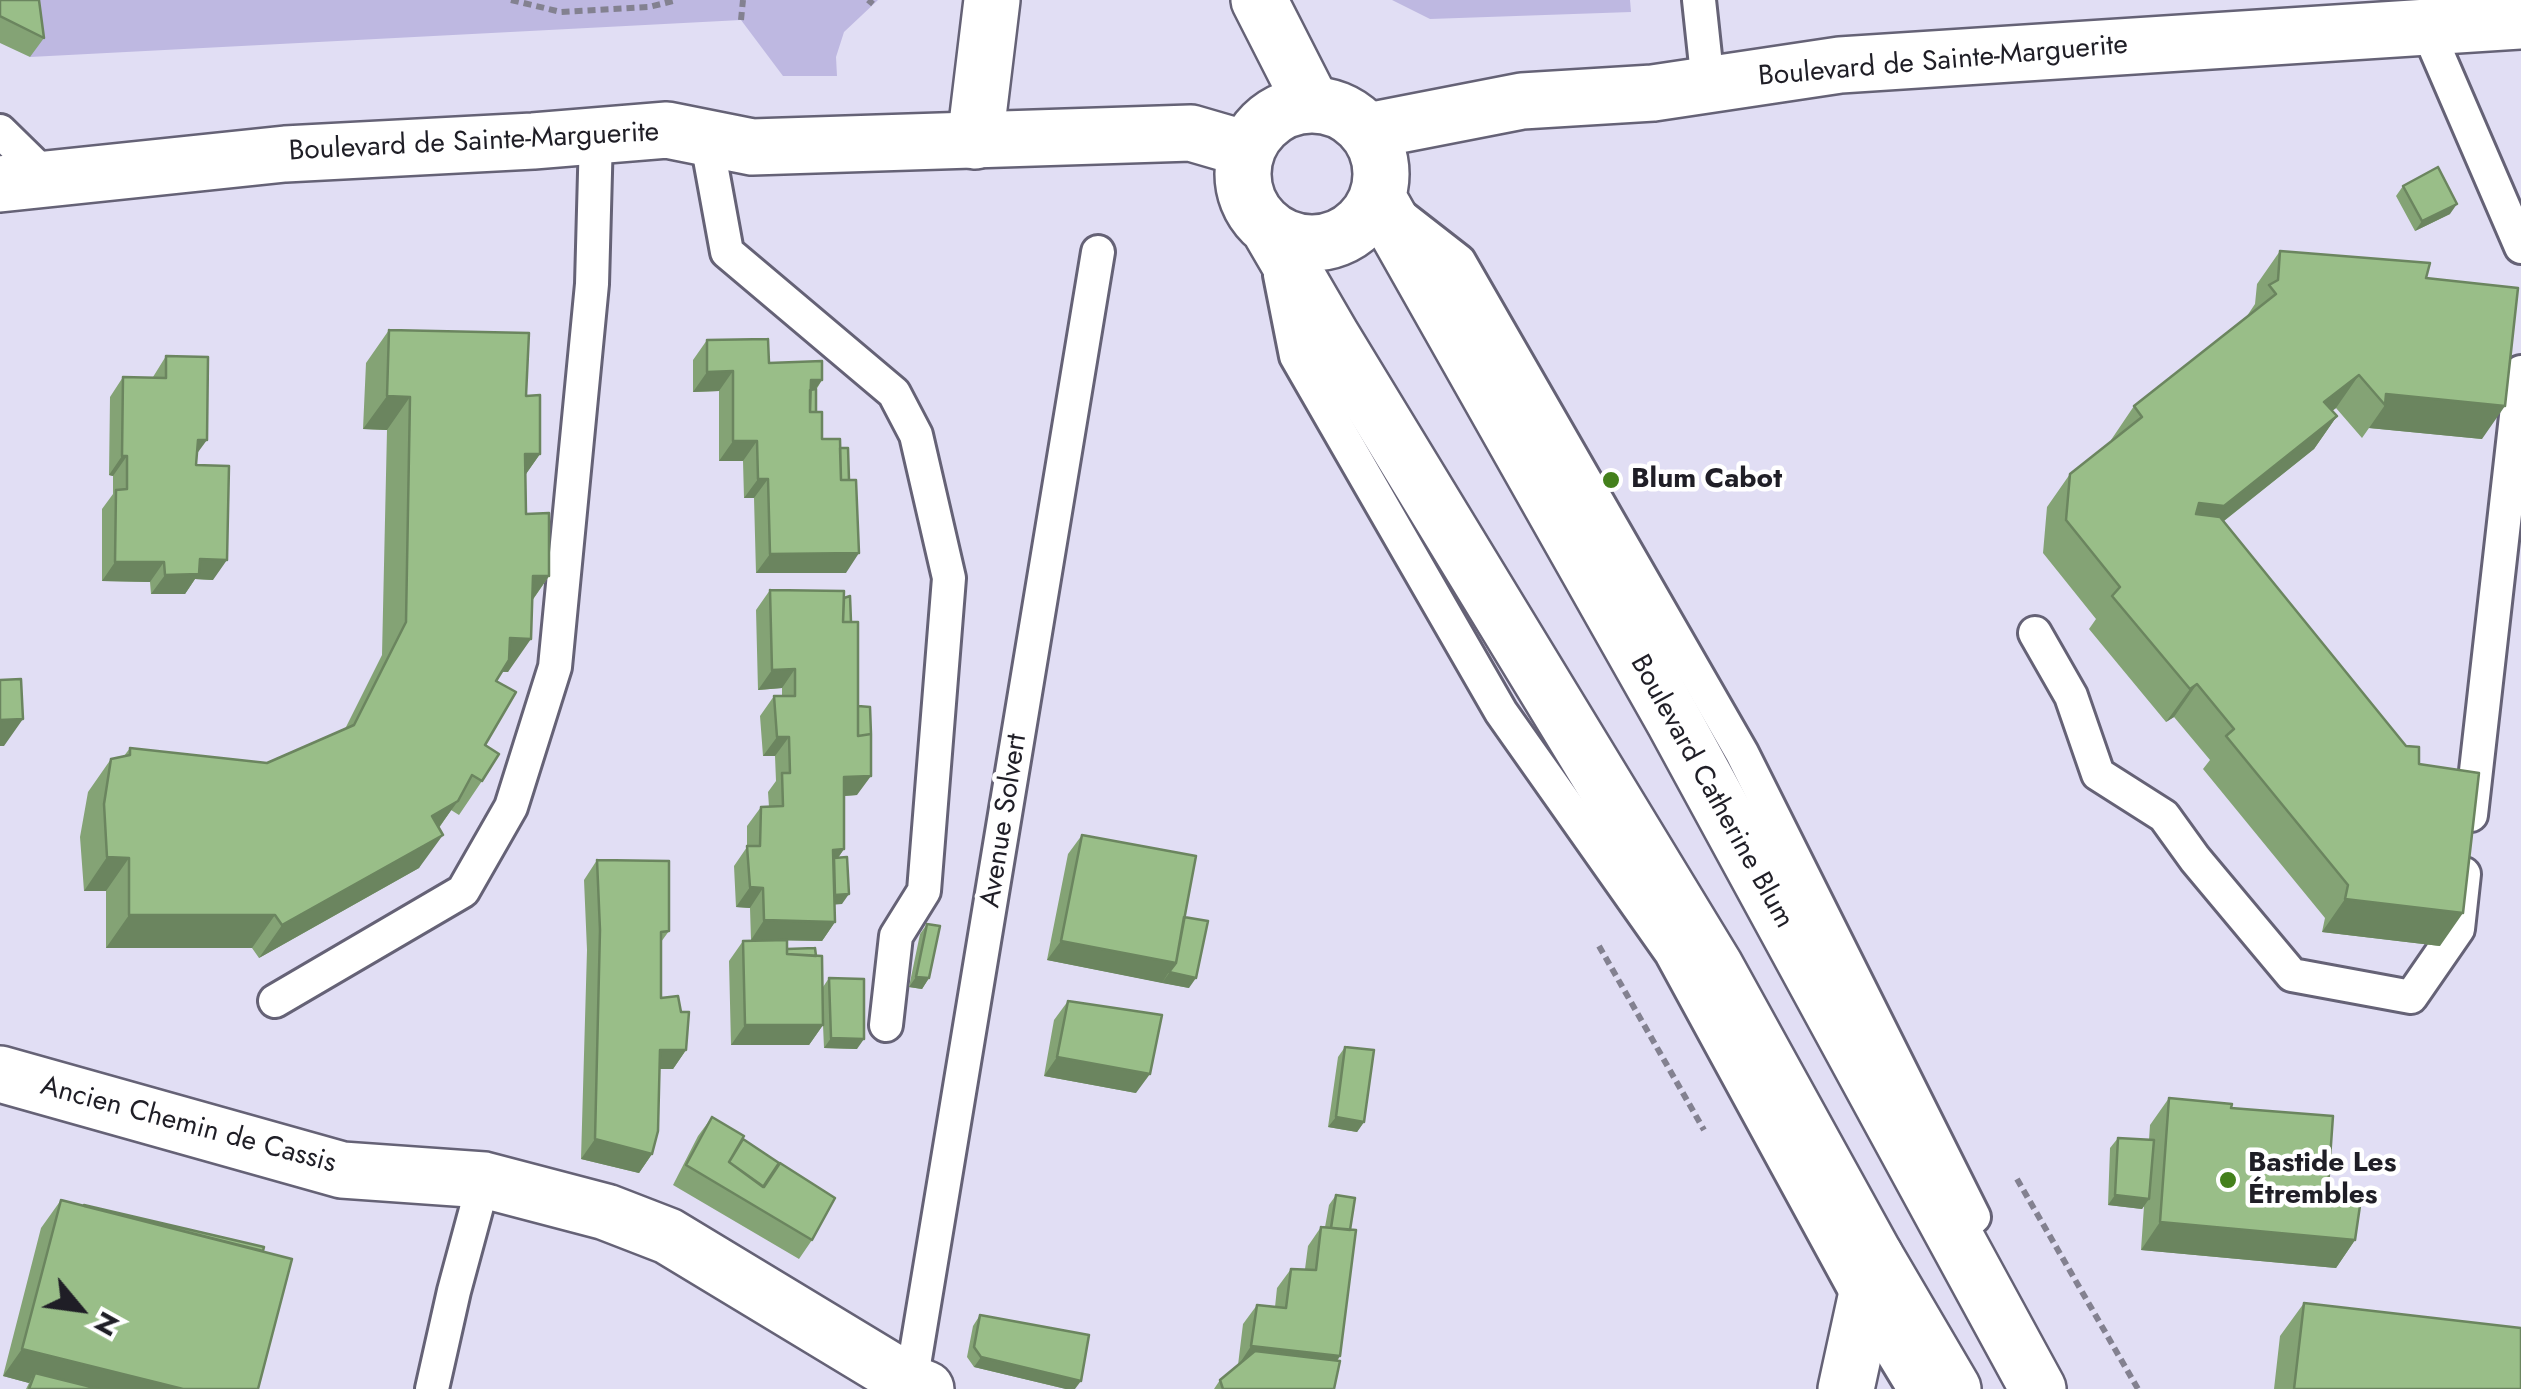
<!DOCTYPE html>
<html>
<head>
<meta charset="utf-8">
<style>
  body { margin:0 }
  #map { position:relative; width:2521px; height:1389px; overflow:hidden; background:#e1def4; font-family:Jost,sans-serif }
  canvas { display:block }
  .north { position:absolute; left:30px; top:1259px; width:100px; height:100px; -webkit-text-stroke:8px #fff; paint-order:stroke; rotate:119deg; font-size:28px; font-weight:700; line-height:40px; text-align:center; color:#1f1e26 }
  .north::after { content:''; display:block; margin:auto; width:35px; height:45px; background:#1f1e26; clip-path:polygon(50% 0,100% 100%,50% 72%,0 100%) }
</style>
</head>
<body>
<div id="map">
<canvas width="2521" height="1389"></canvas>
<div class="north">N</div>
</div>
<script>
const c = document.querySelector('canvas').getContext('2d');
c.lineJoin = 'round';
function fillPath(path, color) { c.fillStyle = color; c.fill(path, 'evenodd'); }
const shape = rows => new Path2D(rows.map(r => 'M' + r).join(''));
function strokePath(path, color, width, dash) { c.strokeStyle = color; c.lineWidth = width; c.lineCap = dash ? 'butt' : 'round'; c.setLineDash(dash || []); c.stroke(path); }
function write(font, color, halo, rows, align = 'center') {
  c.font = font + ' Jost,sans-serif'; c.lineWidth = 9; c.setLineDash([]); c.textBaseline = 'middle'; c.strokeStyle = halo; c.fillStyle = color; for (const [text, x, y, turn = 0] of rows) {
    c.save(); c.translate(x, y); c.rotate((+turn || 0) * Math.PI / 180); c.textAlign = isNaN(turn) ? turn : align; if (halo) c.strokeText(text, 0, 0); c.fillText(text, 0, 0); c.restore();
  }
}
fillPath(shape([
  [22,0,878,0,844,32,836,57,837,76,783,76,741,20,30,57],
  [1392,0,1630,0,1631,12,1430,19]
]), '#beb8e1');
const lane = shape([
  [1699,0,1708,84],
  [2426,27,2521,247],
  [0,131,49,179],
  [706,137,727,252,894,393,916,435,949,578,924,891,896,936,886,1025],
  [1400,215,1459,261,1742,753,1974,1217],
  [1280,275,1296,356,1501,712,1671,953,1863,1305,1914,1389],
  [2035,633,2071,696,2098,774,2164,816,2195,859,2292,975,2411,997,2458,929,2464,874],
  [2471,815,2521,372],
  [275,1001,463,891,511,807,555,667,592,284,596,136],
  [432,1389,454,1291,484,1180],
  [910,1389,1098,252]
]);
const street = shape([
  [1259,0,1312,104],
  [975,141,992,0],
  [0,1074,342,1170,484,1180,606,1212,668,1236,911,1383,926,1389],
  [1846,1389,1875,1256]
]);
const secondary = shape([
  '1243 174a69 69 0 1 1 138 0a69 69 0 1 1-138 0Z',
  [1368,131,1522,101,1653,93,1840,65,2521,21],
  [0,184,285,154,533,141,667,130,752,147,1191,133,1246,149],
  [1378,198,1674,721,2038,1389],
  [1271,232,1331,335,1715,966,1875,1256,1953,1389]
]);
strokePath(lane, '#656276', 38);
strokePath(street, '#656276', 60);
strokePath(secondary, '#656276', 60);
strokePath(shape([
  [511,0,561,12,649,7,677,0],
  [868,0,873,4],
  [741,20,743,0],
  [1599,946,1704,1130],
  [2017,1179,2138,1389]
]), '#838190', 6, [8, 5]);
strokePath(lane, '#fff', 32);
strokePath(street, '#fff', 55);
strokePath(secondary, '#fff', 55);
fillPath(shape([
  [0,0,44,38,30,57,0,43],
  [2403,186,2450,214,2415,231,2396,196],
  [2280,251,2426,278,2482,439,2369,428,2362,438,2336,408,2332,411,2337,416,2314,449,2224,521,2419,764,2440,946,2322,932,2325,918,2203,769,2210,760,2174,717,2166,722,2089,629,2096,619,2043,553,2047,507,2070,474,2112,441,2111,440,2134,406,2247,316,2255,304,2257,284],
  [389,330,526,396,540,454,525,475,526,514,549,576,532,601,508,672,502,672,496,681,485,745,482,781,459,815,451,810,439,828,419,868,259,958,252,948,106,948,106,891,84,891,80,837,88,792,111,759,124,756,130,748,267,763,345,729,382,655,387,430,363,429,366,363],
  [707,340,822,380,816,390,816,412,822,439,846,573,756,573,754,498,744,498,743,461,719,461,719,391,693,392,693,360],
  [166,356,197,454,196,465,213,580,195,579,185,594,151,594,150,582,102,581,102,509,113,494,113,476,109,475,110,397,123,377,153,377],
  [770,590,857,795,844,796,844,849,838,858,842,904,835,904,835,922,822,941,787,940,787,949,816,956,823,987,829,978,857,1049,824,1048,823,1025,809,1045,731,1045,729,961,743,941,780,940,751,940,750,908,736,907,734,866,747,847,747,826,761,807,769,807,768,792,776,781,775,756,763,756,760,716,774,696,782,696,782,688,758,690,756,610],
  [1082,835,1184,917,1189,988,1047,960,1068,854],
  [597,860,669,931,661,942,661,998,686,1050,673,1069,659,1069,652,1154,639,1173,581,1159,587,950,584,880],
  [927,924,929,978,922,989,909,987,920,934],
  [1068,1001,1136,1093,1044,1076,1054,1020],
  [1345,1047,1364,1122,1357,1132,1328,1127,1338,1057],
  [2169,1098,2231,1108,2328,1187,2355,1240,2336,1268,2141,1250,2144,1206,2142,1209,2108,1205,2110,1148,2118,1138,2149,1140,2150,1125],
  [712,1117,779,1163,812,1240,799,1259,673,1185,698,1136],
  [1336,1195,1350,1230,1340,1356,1337,1361,1334,1389,1214,1389,1220,1380,1238,1365,1243,1324,1257,1305,1275,1307,1277,1288,1291,1269,1305,1269,1308,1246,1321,1227,1325,1227,1329,1205],
  [61,1200,258,1389,26,1389,29,1383,3,1376,41,1228],
  [2304,1303,2521,1389,2274,1389,2280,1336],
  [980,1315,1075,1389,1066,1389,974,1367,967,1357,973,1326]
]), '#84a375');
fillPath(shape([
  [2457,204,2450,214,2415,231,2422,221],
  [733,371,719,391,693,392,707,372],
  [2359,375,2336,408,2301,435,2324,402],
  [811,380,822,380,808,400],
  [2386,394,2505,406,2482,439,2369,428,2385,405],
  [387,396,410,397,387,430,363,429],
  [2337,416,2314,449,2201,539,2175,536,2199,503],
  [198,440,207,440,193,459],
  [733,441,757,441,743,461,719,461],
  [525,454,540,454,517,487],
  [122,456,127,456,113,476,109,475],
  [758,479,768,479,754,498,744,498],
  [859,553,846,573,756,573,770,554],
  [200,559,227,560,213,580,195,579,185,594,151,594,165,575],
  [115,562,164,562,150,582,102,581],
  [533,576,549,576,526,609],
  [510,638,531,639,508,672,487,671],
  [795,669,782,688,758,690,772,670],
  [2197,684,2174,717,2166,722,2190,689],
  [23,719,4,746,0,746,0,720],
  [777,737,789,737,775,756,763,756],
  [871,776,857,795,830,797,844,777],
  [458,801,434,834,432,816],
  [443,835,419,868,259,958,282,925],
  [844,849,830,869,833,850],
  [107,857,129,858,106,891,84,891],
  [750,887,763,888,750,908,736,907],
  [849,894,842,904,819,906,826,895],
  [2345,899,2463,913,2440,946,2322,932],
  [129,915,275,915,252,948,106,948],
  [764,920,835,922,822,941,751,940],
  [1061,941,1176,963,1162,983,1047,960],
  [1169,972,1196,978,1189,988,1162,983],
  [916,977,929,978,922,989,909,987],
  [745,1025,823,1025,809,1045,731,1045],
  [831,1038,864,1039,857,1049,824,1048],
  [660,1050,686,1050,673,1069,646,1069],
  [1057,1057,1150,1074,1136,1093,1044,1076],
  [1336,1117,1364,1122,1357,1132,1328,1127],
  [595,1139,652,1154,639,1173,581,1159],
  [2115,1195,2149,1199,2142,1209,2108,1205],
  [2160,1222,2355,1240,2336,1268,2141,1250],
  [1251,1346,1340,1356,1327,1375,1238,1366],
  [22,1349,183,1389,54,1389,35,1373,29,1383,3,1376],
  [981,1357,1081,1381,1075,1389,1066,1389,974,1367]
]), '#6b855f');
const building = shape([
  [0,0,39,0,44,38,0,16,0,0],
  [2438,167,2457,204,2422,221,2403,186,2438,167],
  [2280,251,2430,263,2426,278,2518,288,2505,406,2386,394,2385,405,2359,375,2324,402,2337,416,2224,506,2199,503,2196,514,2220,517,2406,746,2419,747,2419,764,2479,773,2463,913,2345,899,2348,885,2226,736,2234,729,2197,684,2190,689,2112,596,2120,587,2066,520,2070,474,2142,417,2134,406,2276,294,2269,285,2278,280,2280,251],
  [389,330,529,333,526,396,540,395,540,454,525,454,526,514,549,513,549,576,533,576,531,639,510,638,509,660,496,681,516,692,485,745,499,754,482,781,472,775,458,801,432,816,443,835,282,925,275,915,129,915,129,858,107,857,104,804,111,759,130,755,130,748,267,763,354,725,406,622,410,397,387,396,389,330],
  [768,339,769,363,822,361,822,380,811,380,810,412,822,412,822,439,840,439,841,480,856,480,859,553,770,554,768,479,758,479,757,441,733,441,733,371,707,372,707,340,768,339],
  [166,356,208,357,207,440,198,440,196,465,229,466,227,560,200,559,199,574,165,575,164,562,115,562,116,490,127,489,127,456,122,456,123,377,166,378,166,356],
  [816,389,816,412,810,412,810,390,816,389],
  [840,448,848,448,849,480,841,480,840,448],
  [770,590,844,591,843,622,858,622,858,736,871,734,871,776,844,777,844,849,833,850,835,922,764,920,763,888,750,887,747,846,760,846,761,807,783,806,782,773,790,773,789,737,777,737,774,696,795,696,795,669,772,670,770,590],
  [850,596,851,622,843,622,844,598,850,596],
  [21,679,23,719,0,720,0,680,21,679],
  [858,706,870,707,871,734,858,736,858,706],
  [1082,835,1196,856,1176,963,1061,941,1082,835],
  [847,857,849,894,835,895,834,858,847,857],
  [597,860,669,861,669,931,661,932,661,998,678,996,681,1012,689,1012,686,1050,660,1050,658,1131,652,1154,595,1139,600,930,597,860],
  [1184,917,1208,921,1196,978,1169,972,1176,963,1184,917],
  [927,924,940,926,929,978,916,977,927,924],
  [787,940,787,954,822,956,823,1025,745,1025,743,941,787,940],
  [815,948,816,956,787,954,787,949,815,948],
  [829,978,864,979,864,1039,831,1038,829,978],
  [1068,1001,1162,1015,1150,1074,1057,1057,1068,1001],
  [1345,1047,1374,1050,1364,1122,1336,1117,1345,1047],
  [2169,1098,2232,1104,2231,1108,2333,1116,2328,1187,2362,1192,2355,1240,2160,1222,2169,1098],
  [712,1117,744,1136,729,1162,764,1187,780,1163,835,1198,812,1240,686,1165,712,1117],
  [2118,1138,2154,1140,2149,1199,2115,1195,2118,1138],
  [743,1139,779,1163,763,1187,729,1162,743,1139],
  [1336,1195,1355,1198,1350,1230,1331,1228,1336,1195],
  [61,1200,292,1259,258,1389,183,1389,22,1349,61,1200],
  [84,1205,264,1247,263,1251,84,1206,84,1205],
  [1321,1227,1356,1230,1340,1356,1251,1346,1257,1305,1286,1308,1291,1269,1316,1270,1321,1227],
  [2304,1303,2521,1328,2521,1389,2294,1389,2304,1303],
  [980,1315,1089,1335,1081,1381,981,1357,974,1347,980,1315],
  [1255,1351,1340,1361,1334,1389,1223,1389,1220,1380,1255,1351],
  [35,1373,99,1389,29,1389,35,1373]
]);
fillPath(building, '#99be88');
strokePath(building, '#6b855f', 2.5);
for (const [x, y, r, color] of [
  [1611,480,10,"#44801c"],
  [2228,1180,10,"#44801c"]
]) { const dot = new Path2D(); dot.arc(x, y, r, 0, 2 * Math.PI); c.fillStyle = color; c.fill(dot); strokePath(dot, '#fff', 4); }
write('28px', '#1f1e26', '#fff', [
  ["Boulevard de Sainte-Marguerite",1943,62,-5],
  ["Boulevard de Sainte-Marguerite",474,143,-3],
  ["Boulevard Catherine Blum",1711,792,61],
  ["Avenue Solvert",1005,821,-81],
  ["Ancien Chemin de Cassis",188,1126,15]
]);
write('bold 28px', '#1f1e26', '#fff', [
  ["Blum Cabot",1631,480],
  ["Bastide Les",2248,1164],
  ["Étrembles",2248,1196]
], 'left');
</script>
</body>
</html>
